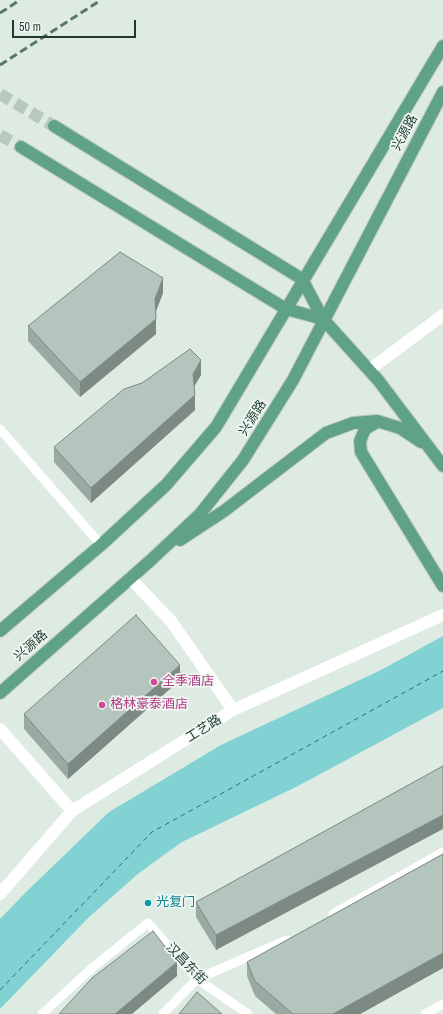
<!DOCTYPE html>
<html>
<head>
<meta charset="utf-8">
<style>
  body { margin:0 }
  #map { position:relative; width:443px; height:1014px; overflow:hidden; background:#deebe3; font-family:"Archivo Narrow",sans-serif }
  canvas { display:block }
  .scale { position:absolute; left:12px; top:20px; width:124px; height:18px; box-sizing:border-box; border:2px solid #1f3b2f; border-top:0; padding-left:5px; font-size:12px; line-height:14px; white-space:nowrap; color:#1f3b2f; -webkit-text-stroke:3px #eff7f2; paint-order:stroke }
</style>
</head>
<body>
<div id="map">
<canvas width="443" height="1014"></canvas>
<div class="scale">50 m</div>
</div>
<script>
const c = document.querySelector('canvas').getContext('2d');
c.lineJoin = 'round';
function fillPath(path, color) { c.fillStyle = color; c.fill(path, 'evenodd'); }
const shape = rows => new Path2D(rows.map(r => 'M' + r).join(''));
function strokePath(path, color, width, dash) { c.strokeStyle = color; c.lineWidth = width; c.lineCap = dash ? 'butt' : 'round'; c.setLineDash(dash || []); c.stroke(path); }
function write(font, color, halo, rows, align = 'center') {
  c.font = font + ' "Archivo Narrow","Noto Sans SC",sans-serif'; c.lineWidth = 3.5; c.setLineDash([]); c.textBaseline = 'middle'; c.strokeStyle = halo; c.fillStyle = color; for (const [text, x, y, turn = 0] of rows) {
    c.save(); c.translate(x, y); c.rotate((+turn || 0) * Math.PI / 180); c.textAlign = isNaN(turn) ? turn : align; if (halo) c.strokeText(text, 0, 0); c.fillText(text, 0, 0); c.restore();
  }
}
fillPath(shape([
  [443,636,443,708,298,786,182,842,139,873,89,917,0,1009,0,919,25,893,109,812,221,745,381,670]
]), '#83d2d3');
strokePath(shape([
  [0,990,152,832,443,671]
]), '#177679', 1, [5, 4]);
strokePath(shape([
  [0,94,54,126],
  [0,135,21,147]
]), '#b8c8bf', 12, [12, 6]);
const primary = shape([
  [54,126,302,279,323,319,378,380,443,466],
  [21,147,286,309,323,319],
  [377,422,365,429,360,441,361,452,443,586],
  [180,540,224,511,326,433,353,423,377,421,400,428,421,442],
  [0,631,101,545,166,485,216,427,443,46],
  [0,693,151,560,200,514,243,460,293,380,443,92]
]);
strokePath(primary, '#c0c8c5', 14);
strokePath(shape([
  [0,429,101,545],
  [333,914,443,852],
  [42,1014,92,968,148,923,197,979,248,1014],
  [163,1014,197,979,287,940],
  [425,1014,443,1004]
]), '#fff', 9);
strokePath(shape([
  [369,370,443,315],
  [130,578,171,621,233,710],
  [0,729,72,811],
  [0,894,72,811,233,710,443,615]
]), '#fff', 12);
strokePath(primary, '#60a288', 12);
strokePath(shape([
  [0,13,20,0],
  [0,65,101,0]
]), '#59776b', 3, [8, 4]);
fillPath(shape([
  [163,293,155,313,156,334,80,397,28,341,28,326],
  [201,375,194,387,195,410,91,503,54,462,54,447],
  [180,680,68,779,24,729,24,714],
  [443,766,216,950,196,917,196,902],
  [443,854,443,968,360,1014,276,1014,255,996,247,976,247,962]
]), '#9aa9a2');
fillPath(shape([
  [163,278,163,293,155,314,155,299],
  [156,319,156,334,80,397,80,382],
  [201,360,201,375,193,388,193,374],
  [195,395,195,410,91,503,91,488],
  [180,665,180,680,68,779,68,764],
  [443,815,443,829,216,950,216,935],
  [443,953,443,968,360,1014,333,1014],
  [177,962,177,976,132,1014,115,1014]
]), '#7d8a84');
const building = shape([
  [120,252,163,278,155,299,156,319,80,382,28,326,120,252],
  [190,349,201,360,193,374,195,395,91,488,54,447,124,389,142,383,190,349],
  [136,615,180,665,68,764,24,714,136,615],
  [443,766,443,815,216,935,196,902,443,766],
  [443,854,443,953,333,1014,293,1014,255,981,247,962,443,854],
  [153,931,177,962,115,1014,59,1014,92,978,153,931],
  [197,992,222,1014,179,1014,197,992]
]);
fillPath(building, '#b3c5bc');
strokePath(building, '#7d8a84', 1);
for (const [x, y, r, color] of [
  [154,682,4,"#d1479c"],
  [102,705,4,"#d1479c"],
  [148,903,4,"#0f9aa8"]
]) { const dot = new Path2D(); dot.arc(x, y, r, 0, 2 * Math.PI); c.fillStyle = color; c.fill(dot); strokePath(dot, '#eff7f2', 1.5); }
write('13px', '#1f3b2f', '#eff7f2', [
  ["兴源路",405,133,-62],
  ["兴源路",253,418,-58],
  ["兴源路",31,646,-41],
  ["工艺路",204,729,-32],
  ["汉昌东街",186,964,46]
]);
write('13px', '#b23c85', '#eff7f2', [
  ["全季酒店",162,682],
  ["格林豪泰酒店",110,705]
], 'left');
write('13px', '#0d838f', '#eff7f2', [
  ["光复门",156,903]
], 'left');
</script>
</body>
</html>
